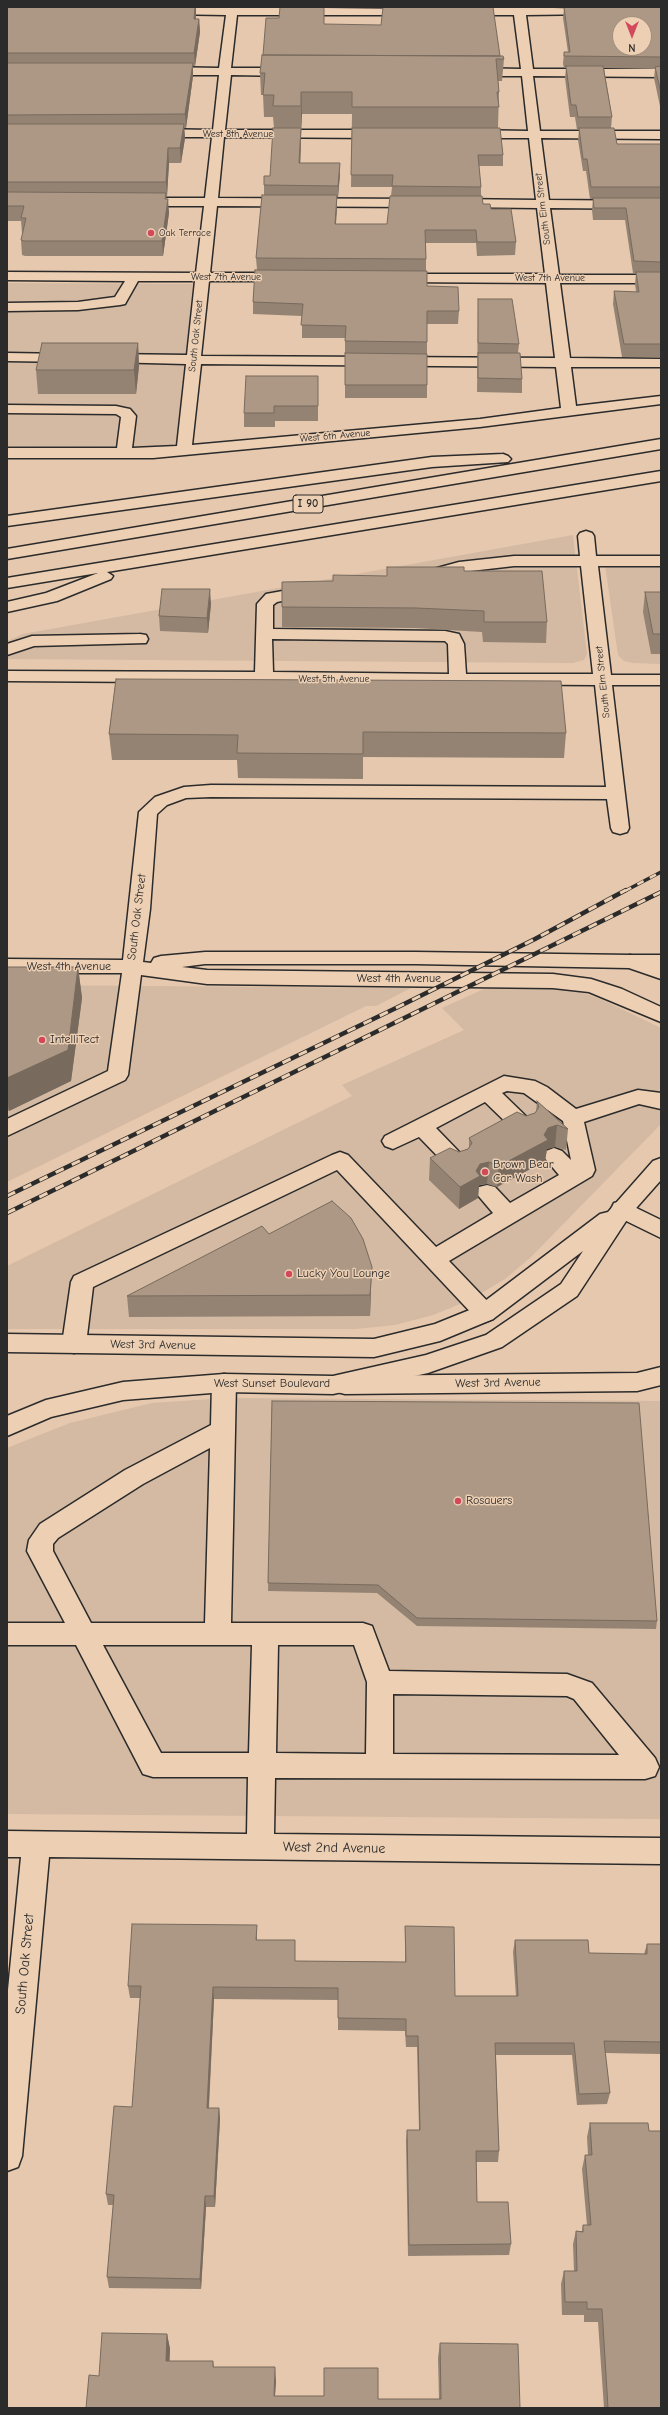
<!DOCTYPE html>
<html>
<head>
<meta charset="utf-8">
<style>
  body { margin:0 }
  #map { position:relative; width:668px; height:2415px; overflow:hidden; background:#e5c8ae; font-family:"Comic Neue",sans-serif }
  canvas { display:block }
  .frame { position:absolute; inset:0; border:8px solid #2b2b2b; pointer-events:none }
  .north { position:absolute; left:612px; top:16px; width:40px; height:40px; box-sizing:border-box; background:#edcfb3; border:1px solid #9f8d7d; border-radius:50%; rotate:180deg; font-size:11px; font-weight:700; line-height:16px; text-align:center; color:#2b2b2b }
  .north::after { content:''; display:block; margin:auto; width:14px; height:18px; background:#d1495b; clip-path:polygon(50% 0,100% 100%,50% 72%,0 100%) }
</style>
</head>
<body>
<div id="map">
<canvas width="668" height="2415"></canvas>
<div class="frame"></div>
<div class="north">N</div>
</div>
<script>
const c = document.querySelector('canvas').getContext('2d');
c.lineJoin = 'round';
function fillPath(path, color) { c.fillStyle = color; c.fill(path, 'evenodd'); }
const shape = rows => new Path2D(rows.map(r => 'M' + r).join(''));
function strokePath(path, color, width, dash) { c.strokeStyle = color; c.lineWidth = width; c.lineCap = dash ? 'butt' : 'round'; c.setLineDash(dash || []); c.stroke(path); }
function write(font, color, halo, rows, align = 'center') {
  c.font = font + ' "Comic Neue",sans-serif'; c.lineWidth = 3; c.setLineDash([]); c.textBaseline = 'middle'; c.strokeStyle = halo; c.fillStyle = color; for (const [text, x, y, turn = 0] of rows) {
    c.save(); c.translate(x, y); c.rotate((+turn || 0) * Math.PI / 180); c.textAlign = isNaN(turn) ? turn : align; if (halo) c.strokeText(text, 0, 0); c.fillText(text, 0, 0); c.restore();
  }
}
fillPath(shape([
  [7,283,193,284,176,447,7,446],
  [573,535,587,654,584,660,573,663,7,659,7,641,23,634],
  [604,558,661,558,661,664,633,663,624,661,618,655],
  [7,985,411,988,376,1006,366,1006,7,1182],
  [484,989,564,989,584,993,603,1000,661,1028,661,1124,531,1257,505,1279,470,1300,433,1315,395,1325,356,1329,7,1329,7,1266,352,1096,342,1085,464,1030,442,1008],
  [227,1398,661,1401,661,1819,7,1814,7,1448,70,1423,152,1403]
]), '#d4baa2');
const minor = shape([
  [238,7,412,9,418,12,412,15,237,15,231,68,290,68,296,72,290,76,231,75,225,130,382,130,388,134,382,138,224,137,218,198,420,199,427,203,420,207,217,206,210,273,284,273,291,277,284,281,209,281,201,356,555,358,546,283,398,282,391,278,398,274,545,274,537,208,454,207,447,203,454,199,536,200,529,138,470,138,464,134,470,130,528,131,522,76,472,76,466,72,472,68,521,69,514,15,464,15,458,12,464,9,513,7,594,9,600,12,598,14,526,15,533,69,661,69,661,77,533,76,540,131,661,131,661,139,541,138,549,200,661,201,661,209,550,208,559,275,661,275,661,283,560,283,570,358,661,359,661,367,571,367,576,406,661,396,661,404,480,427,153,458,7,458,7,448,117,448,121,417,116,414,7,413,7,405,116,406,125,408,130,409,136,416,132,448,177,446,186,364,108,362,101,358,108,354,187,355,195,281,138,281,125,304,120,305,78,310,7,311,7,303,78,302,115,297,125,281,7,280,7,272,196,273,204,206,138,206,131,202,138,198,205,198,212,137,154,137,148,133,154,129,213,130,219,75,162,75,156,71,162,67,219,68,226,15,166,14,160,11,166,8,238,7],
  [201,364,556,367,561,408,480,419,192,445,201,364],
  [7,353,68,354,75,358,68,362,7,361,7,353],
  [586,531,592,533,594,536,596,556,661,556,661,566,598,566,611,675,661,675,661,685,612,685,629,828,627,832,620,834,613,832,611,828,607,799,211,797,186,798,167,805,157,814,150,909,143,962,151,963,154,958,161,956,205,952,415,952,630,955,661,965,661,979,629,968,415,964,205,964,182,967,207,970,553,974,591,979,622,989,661,1007,661,1022,589,992,553,988,207,984,141,975,128,1075,125,1080,7,1136,7,1119,108,1071,122,973,7,973,7,959,123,960,139,812,155,797,184,787,211,785,606,787,595,685,7,681,7,671,255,672,257,604,266,594,310,586,316,588,318,591,316,594,277,602,273,605,273,629,445,631,459,634,464,644,466,674,593,674,581,566,514,566,462,572,432,579,426,577,424,574,426,571,459,562,514,556,580,556,578,536,580,533,586,531],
  [272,639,445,641,448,644,449,674,273,672,272,639],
  [140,634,146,635,148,639,146,643,34,646,7,655,7,644,32,636,140,634],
  [504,1076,535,1081,547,1087,576,1109,638,1090,661,1093,661,1109,639,1104,584,1122,595,1170,592,1176,449,1261,493,1307,496,1313,493,1319,485,1322,477,1319,337,1170,93,1287,86,1344,82,1350,74,1353,66,1350,62,1344,71,1282,74,1276,332,1155,340,1152,348,1155,436,1247,493,1213,476,1193,479,1187,487,1185,495,1187,510,1203,559,1175,543,1156,546,1151,554,1148,562,1151,571,1160,563,1121,524,1093,507,1091,502,1093,533,1123,536,1128,533,1133,525,1136,517,1133,485,1102,436,1128,466,1159,469,1164,466,1169,458,1172,450,1169,419,1137,393,1149,385,1146,382,1141,385,1136,504,1076],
  [622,1201,661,1220,661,1238,614,1215,611,1209,614,1203,622,1201],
  [661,1367,661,1385,637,1391,345,1394,337,1392,333,1385,337,1378,345,1376,637,1373,661,1367],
  [224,1374,232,1376,236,1383,231,1623,363,1623,372,1626,389,1671,567,1674,592,1683,655,1758,659,1767,655,1776,645,1779,275,1778,274,1834,661,1838,661,1864,49,1857,22,2156,18,2167,7,2171,7,2000,21,1857,7,1857,7,1831,247,1834,248,1777,153,1777,143,1774,76,1645,7,1645,7,1623,65,1623,27,1551,29,1540,40,1524,125,1470,211,1425,212,1383,216,1376,224,1374],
  [210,1448,205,1623,91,1623,53,1551,53,1544,58,1538,143,1484,210,1448],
  [103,1645,252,1645,249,1753,161,1753,103,1645],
  [278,1645,354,1645,367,1682,366,1754,276,1753,278,1645],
  [393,1694,567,1696,574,1699,619,1755,393,1754,393,1694]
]);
const major = shape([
  [630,955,661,955,661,969,623,967,620,962,623,957,630,955],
  [661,1158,661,1180,630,1215,577,1296,502,1347,428,1373,333,1394,224,1392,123,1400,51,1417,7,1436,7,1416,46,1400,123,1382,224,1374,333,1376,426,1355,486,1335,561,1284,583,1251,493,1319,440,1341,374,1357,7,1352,7,1334,374,1339,435,1324,477,1307,600,1214,608,1212,653,1161,661,1158]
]);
const highway = shape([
  [661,439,661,449,7,559,7,549,661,439],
  [503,454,508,456,511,459,508,462,432,467,7,526,7,516,432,457,503,454],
  [661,471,661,481,107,572,113,576,111,579,57,601,7,612,7,602,46,593,98,573,7,588,7,578,661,471]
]);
strokePath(minor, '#2b2b2b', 3);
strokePath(major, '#2b2b2b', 3);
strokePath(highway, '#2b2b2b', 3);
fillPath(minor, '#edcfb3');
fillPath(major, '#edcfb3');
fillPath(highway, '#edcfb3');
const railFar1 = shape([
  [625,891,661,872]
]);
const rail = shape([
  [7,1196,396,1008,535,939,626,890],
  [7,1213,661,892]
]);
strokePath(railFar1, '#2b2b2b', 3.5);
strokePath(rail, '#2b2b2b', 4.5);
strokePath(railFar1, '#edcfb3', 2.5, [7]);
strokePath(rail, '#edcfb3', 3, [9]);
fillPath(shape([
  [7,7,196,7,196,19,199,19,200,32,195,66,193,66,193,76,186,128,184,128,185,138,181,163,169,163,167,196,166,196,169,213,163,256,25,256,22,255,21,240,23,233,22,233,21,221,7,221],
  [562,7,661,7,661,111,654,78,655,69,604,68,612,117,611,128,617,144,661,144,661,357,622,357,613,304,614,291,636,292,635,284,636,273,633,273,625,220,593,220,592,210,593,199,590,199,586,171,583,171,578,140,579,130,577,130,575,117,570,117,565,78,566,68,564,68,563,64,564,52,568,52,563,18,564,8,562,8],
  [279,18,324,24,500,56,504,59,502,81,498,81,499,92,498,128,503,155,503,166,479,166,481,187,481,196,483,204,491,209,516,242,515,255,477,256,476,243,426,243,426,271,427,286,459,311,458,324,427,324,427,398,345,398,345,338,302,338,302,316,253,314,253,302,257,270,256,258,264,195,264,185,270,176,274,128,273,117,264,117,263,95,261,95,260,73,263,55],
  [302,114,352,114,351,187,392,187,391,196,387,224,336,224,337,197,338,197,340,174,300,163],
  [478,299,519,344,518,353,522,379,522,393,477,392],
  [138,343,139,366,136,394,38,394,36,370],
  [318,376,318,421,275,421,275,427,244,427,244,413],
  [464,571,547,622,546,643,483,642,482,632,415,628,282,627,282,607,333,581,387,576],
  [645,592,661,592,661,654,651,654,643,612],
  [211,604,208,633,160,631,159,616],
  [116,679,566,733,564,758,363,757,363,779,238,778,237,760,112,760,109,734],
  [7,967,78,967,82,998,71,1081,9,1111,7,1109],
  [537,1101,568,1129,566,1150,555,1147,547,1149,545,1161,497,1187,487,1184,479,1185,478,1198,459,1209,429,1180,430,1158,459,1152,468,1149,469,1148,469,1138,535,1113,536,1112],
  [269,1234,371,1288,370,1316,129,1317,127,1296],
  [272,1401,657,1621,656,1629,417,1626,377,1593,268,1591],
  [405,1926,455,1996,516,1996,513,1952,515,1940,589,1953,644,1954,647,1944,661,1944,661,2054,605,2053,610,2093,607,2104,577,2105,572,2055,496,2055,499,2151,498,2162,476,2162,477,2202,511,2244,509,2255,408,2256,406,2141,407,2130,419,2130,417,2047,406,2047,405,2031,338,2030,338,2000,214,1999,209,2108,219,2108,220,2119,215,2207,206,2207,201,2289,109,2288,107,2277,113,2205,108,2205,106,2194,132,2107,140,1998,130,1998,128,1986,257,1940,295,1940,295,1961,405,1962],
  [590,2123,661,2408,604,2408,598,2322,584,2322,584,2315,562,2315,561,2284,564,2271,574,2271,573,2244,576,2231,582,2231,583,2225,587,2225,582,2169,585,2155,588,2155,587,2137],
  [167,2334,170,2349,169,2361,213,2361,214,2367,276,2381,275,2396,378,2399,439,2399,438,2358,440,2343,520,2408,86,2408,99,2376]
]), '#948372');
fillPath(shape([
  [195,7,196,7,196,15,194,32,194,19],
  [199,19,200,32,195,66,194,53],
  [193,63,193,76,186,128,185,114],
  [301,92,302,114,301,129],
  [184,124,185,138,181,163,180,148],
  [301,128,301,139,300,174,299,163],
  [168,148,169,163,167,196,166,182],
  [340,163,340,174,338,197,338,186],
  [337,195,337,208,335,237,335,224],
  [168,199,169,213,163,256,162,241],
  [138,343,139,366,136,394,134,370],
  [210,589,211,604,208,633,207,618],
  [78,967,82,998,71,1081,9,1111,7,1097,7,1078],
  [557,1125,555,1147,547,1149,545,1161,497,1187,499,1166,544,1135,548,1128],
  [489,1162,487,1184,479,1185,478,1198,459,1209,460,1187,476,1171,480,1164],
  [372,1267,371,1288,370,1316,370,1295],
  [257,1925,257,1952,256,1940],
  [213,1987,214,1999,208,2119,207,2108],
  [219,2108,220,2119,215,2207,214,2196],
  [205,2196,206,2207,201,2289,200,2279],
  [167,2334,170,2349,169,2376,166,2361],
  [275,2367,276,2381,274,2408,274,2396]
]), '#786a5d');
const building = shape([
  [7,7,195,7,194,19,199,19,194,53,7,53,7,7],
  [280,7,324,7,324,24,381,25,383,7,493,7,500,56,263,55,266,18,279,18,280,7],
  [564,7,661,7,661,57,564,56,564,52,570,52,564,7],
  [620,24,644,24,644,48,620,48,620,24],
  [262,55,503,56,504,59,496,59,499,92,497,92,499,107,352,107,352,92,301,92,301,106,273,106,274,95,263,95,265,73,260,73,262,55],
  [7,63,193,63,185,114,7,115,7,63],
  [566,66,603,66,612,117,578,117,576,105,571,105,566,66],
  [661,66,661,93,655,67,661,66],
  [7,124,184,124,180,148,168,148,166,182,7,182,7,124],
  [273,128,301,128,299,163,340,163,338,186,264,185,264,176,270,176,273,128],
  [352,128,500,128,503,155,478,155,481,187,392,186,393,175,351,175,352,128],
  [579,128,614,128,617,144,661,144,661,187,591,187,587,159,583,159,579,128],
  [7,192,166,193,165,199,168,199,162,241,24,241,21,240,26,218,21,218,24,206,7,206,7,192],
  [262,195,337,195,335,224,387,224,390,196,482,196,483,204,490,204,491,209,511,209,516,242,477,242,476,230,425,230,426,259,256,258,262,195],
  [593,198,661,198,661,262,634,261,626,208,594,208,593,198],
  [255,270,427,271,427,286,458,287,459,311,427,311,427,342,345,341,346,326,301,325,303,304,253,302,255,270],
  [636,272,661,272,661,344,624,344,614,291,639,292,636,272],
  [478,299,512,299,519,344,478,343,478,299],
  [42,343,138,343,134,370,36,370,42,343],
  [345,353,427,354,427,385,345,385,345,353],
  [478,353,520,353,522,379,478,378,478,353],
  [246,376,318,376,318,406,274,406,274,413,244,413,246,376],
  [387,567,464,567,464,571,542,571,547,622,484,622,484,611,416,608,282,607,282,582,333,581,333,575,387,576,387,567],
  [162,589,210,589,207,618,159,616,162,589],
  [645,592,661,592,661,634,653,634,645,592],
  [116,679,561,681,566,733,363,732,363,754,237,753,238,735,109,734,116,679],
  [7,967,78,967,68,1050,7,1078,7,967],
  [537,1101,568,1129,557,1125,548,1128,544,1135,548,1140,499,1166,489,1162,480,1164,476,1171,480,1176,460,1187,430,1158,450,1148,459,1152,468,1149,472,1143,469,1138,517,1112,526,1116,535,1113,539,1107,537,1101],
  [332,1201,351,1218,363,1239,372,1267,370,1295,127,1296,262,1226,269,1234,332,1201],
  [272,1401,639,1403,657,1621,417,1618,378,1585,268,1583,272,1401],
  [132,1924,257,1925,256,1940,295,1940,295,1961,406,1962,405,1926,454,1927,455,1996,518,1996,515,1940,588,1940,589,1953,647,1954,647,1944,661,1944,661,2042,604,2041,610,2093,579,2094,574,2043,495,2043,499,2151,476,2151,477,2202,508,2202,511,2244,409,2245,407,2130,420,2130,418,2036,406,2036,406,2019,338,2018,338,1988,213,1987,207,2108,219,2108,214,2196,205,2196,200,2279,107,2277,114,2195,106,2194,114,2106,132,2107,141,1986,128,1986,132,1924],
  [590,2123,648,2123,649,2131,661,2131,661,2408,608,2408,602,2309,587,2309,587,2302,565,2302,564,2271,577,2271,576,2231,583,2232,583,2225,591,2225,585,2155,592,2155,590,2123],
  [102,2333,167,2334,166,2361,213,2361,213,2367,275,2367,274,2396,324,2396,324,2368,378,2368,378,2399,441,2399,440,2343,518,2344,520,2408,86,2408,89,2375,99,2376,102,2333]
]);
fillPath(building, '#ac9885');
strokePath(building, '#786a5d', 1);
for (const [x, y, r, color] of [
  [151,233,4,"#d1495b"],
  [42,1040,4,"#d1495b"],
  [485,1172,4,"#d1495b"],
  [289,1274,4,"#d1495b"],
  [458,1501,4,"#d1495b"]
]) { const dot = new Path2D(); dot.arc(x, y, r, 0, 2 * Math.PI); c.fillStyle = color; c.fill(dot); strokePath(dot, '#edcfb3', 1.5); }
write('10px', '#2b2b2b', '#edcfb3', [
  ["West 8th Avenue",238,134],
  ["South Elm Street",543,209,-97],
  ["West 7th Avenue",226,277],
  ["West 7th Avenue",550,278],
  ["South Oak Street",196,336,-84],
  ["West 6th Avenue",335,436,-5],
  ["West 5th Avenue",334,679],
  ["South Elm Street",603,682,-96]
]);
write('10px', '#2b2b2b', '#edcfb3', [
  ["Oak Terrace",159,233]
], 'left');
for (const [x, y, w] of [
  [308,504,30]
]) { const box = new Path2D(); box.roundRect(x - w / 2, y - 9, w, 18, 3); c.fillStyle = '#edcfb3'; c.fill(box); strokePath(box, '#2b2b2b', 1); }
write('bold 11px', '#2b2b2b', null, [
  ["I 90",308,504]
]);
write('12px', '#2b2b2b', '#edcfb3', [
  ["South Oak Street",137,917,-83],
  ["West 4th Avenue",69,967],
  ["West 4th Avenue",399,979],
  ["West 3rd Avenue",153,1345,1],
  ["West 3rd Avenue",498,1383,-1],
  ["West Sunset Boulevard",272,1384]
]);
write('12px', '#2b2b2b', '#edcfb3', [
  ["IntelliTect",50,1040],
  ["Brown Bear",493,1165],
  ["Car Wash",493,1179],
  ["Lucky You Lounge",297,1274],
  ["Rosauers",466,1501]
], 'left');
write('14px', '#2b2b2b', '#edcfb3', [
  ["West 2nd Avenue",334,1848,1],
  ["South Oak Street",25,1964,-85]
]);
</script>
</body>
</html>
